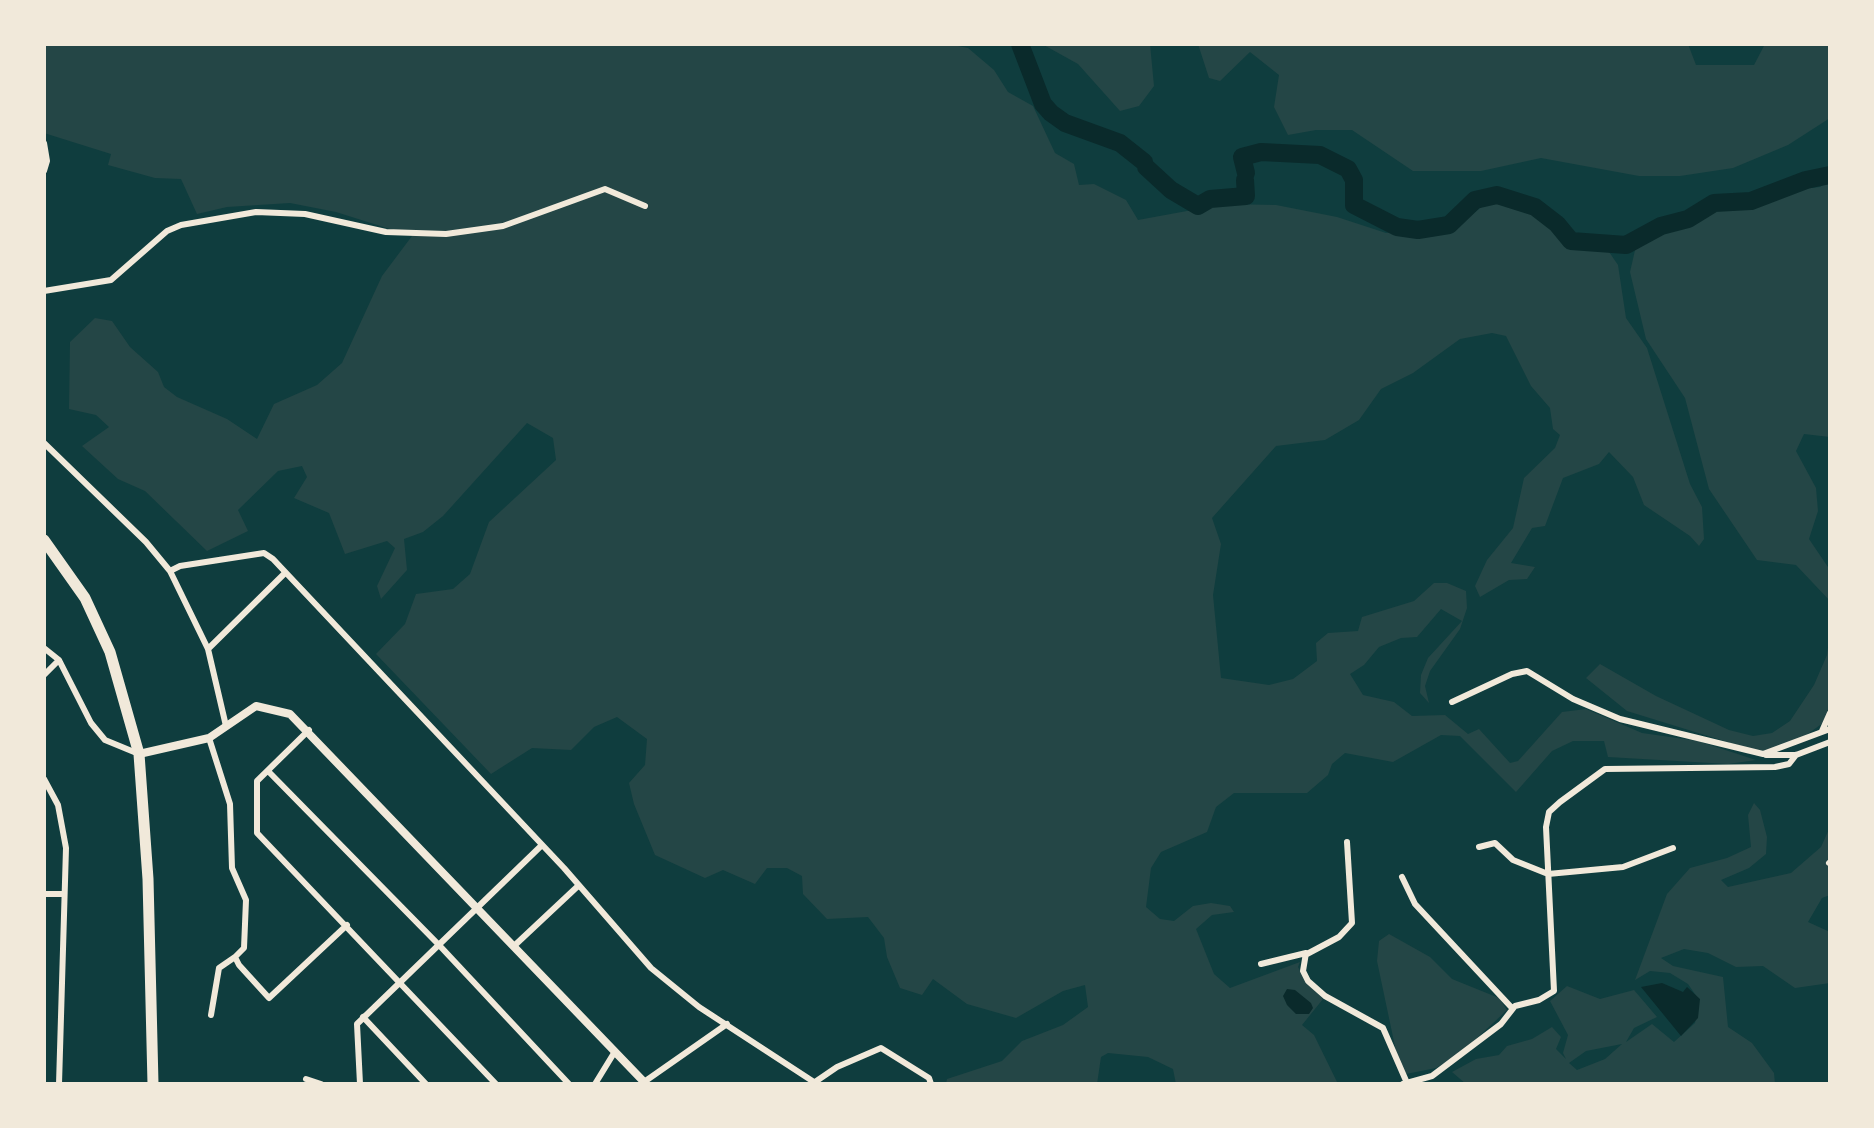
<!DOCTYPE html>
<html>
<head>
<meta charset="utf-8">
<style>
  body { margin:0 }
  #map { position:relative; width:1874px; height:1128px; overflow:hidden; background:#0f3d3e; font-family:"PT Sans Narrow",sans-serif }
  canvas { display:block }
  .frame { position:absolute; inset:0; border:46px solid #f1e9da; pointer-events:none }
</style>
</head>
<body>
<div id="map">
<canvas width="1874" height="1128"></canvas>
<div class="frame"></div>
</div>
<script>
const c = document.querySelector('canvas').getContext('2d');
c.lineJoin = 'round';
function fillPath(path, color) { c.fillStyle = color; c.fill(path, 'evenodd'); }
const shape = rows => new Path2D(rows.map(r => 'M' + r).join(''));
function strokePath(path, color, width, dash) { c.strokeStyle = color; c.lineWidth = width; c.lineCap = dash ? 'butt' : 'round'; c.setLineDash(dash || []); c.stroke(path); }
fillPath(shape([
  [44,44,948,44,968,48,994,70,1008,92,1033,106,1055,153,1074,164,1079,185,1094,184,1126,200,1138,220,1225,204,1276,205,1337,217,1386,233,1463,221,1488,202,1534,211,1572,241,1605,246,1618,265,1626,318,1647,348,1690,484,1702,507,1704,539,1699,546,1690,536,1644,505,1633,477,1609,452,1599,464,1563,478,1545,526,1532,528,1511,563,1535,567,1527,579,1509,580,1480,597,1475,586,1487,560,1513,528,1524,478,1555,448,1560,435,1553,429,1550,408,1531,386,1506,336,1492,333,1460,339,1413,373,1381,389,1359,420,1325,440,1276,446,1212,518,1221,544,1213,595,1221,678,1269,685,1293,679,1317,661,1316,643,1328,633,1358,631,1362,617,1414,601,1434,583,1447,583,1466,591,1467,608,1460,629,1430,671,1425,686,1429,703,1420,693,1421,675,1428,658,1462,621,1441,609,1417,637,1401,638,1379,647,1364,665,1350,674,1363,695,1394,702,1412,716,1445,715,1468,734,1479,729,1510,763,1518,761,1562,712,1586,709,1642,733,1698,741,1756,760,1728,764,1608,757,1604,741,1573,741,1552,751,1516,792,1460,736,1441,735,1393,762,1345,753,1332,764,1328,775,1307,793,1234,793,1216,807,1207,832,1161,852,1151,868,1146,907,1160,919,1174,921,1193,906,1211,903,1230,906,1234,912,1212,915,1196,929,1214,974,1230,988,1300,962,1298,967,1306,982,1323,999,1302,1025,1314,1035,1338,1084,1176,1084,1173,1069,1148,1057,1108,1053,1101,1057,1097,1084,946,1084,947,1079,1002,1061,1022,1041,1063,1025,1088,1007,1085,985,1063,991,1016,1018,967,1004,933,979,922,995,900,988,887,957,884,938,868,917,827,919,803,894,802,876,787,868,767,868,755,884,723,870,705,878,655,855,634,804,629,783,645,765,647,739,617,717,594,727,571,750,532,748,491,774,376,654,405,624,416,594,453,589,470,574,489,522,556,460,553,438,527,423,443,516,423,532,404,539,407,570,381,599,377,586,395,548,387,541,345,554,329,513,294,498,307,477,302,466,278,471,238,510,248,531,207,551,145,491,118,479,82,446,109,427,96,415,69,409,70,342,95,318,112,321,130,347,158,372,164,387,177,397,227,419,257,439,274,404,317,385,342,363,382,276,412,236,336,212,290,203,227,207,197,214,181,179,155,178,108,165,111,154,44,133],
  [1042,44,1150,44,1154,86,1139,106,1120,111,1078,64],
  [1198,44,1688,44,1696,65,1754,65,1765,44,1830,44,1830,118,1788,145,1733,168,1680,176,1639,176,1541,158,1481,171,1413,171,1352,130,1316,130,1288,135,1274,107,1279,75,1250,52,1220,81,1209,78],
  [1830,180,1830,437,1804,434,1796,451,1816,488,1818,511,1809,539,1830,570,1830,601,1796,565,1757,560,1709,489,1685,398,1646,339,1630,272,1636,246,1653,229,1719,198,1820,187],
  [1830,632,1830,718,1802,738,1763,753,1627,711,1586,678,1600,664,1656,696,1729,730,1753,736,1772,733,1790,721,1814,685,1827,655],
  [1754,803,1760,810,1767,837,1766,854,1749,868,1721,880,1728,887,1791,873,1821,847,1830,827,1830,895,1822,898,1808,922,1830,932,1830,983,1795,988,1763,966,1736,967,1708,953,1684,949,1661,958,1673,966,1723,977,1728,1027,1752,1043,1774,1073,1775,1084,1466,1084,1452,1072,1476,1059,1499,1055,1507,1046,1532,1039,1552,1027,1561,1037,1556,1049,1566,1059,1563,1053,1568,1035,1550,1001,1567,986,1600,999,1634,990,1657,1017,1634,1028,1626,1042,1652,1024,1674,1042,1695,1023,1699,1000,1688,984,1670,973,1650,971,1635,980,1667,894,1690,868,1727,858,1751,847,1748,815],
  [1622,1044,1605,1059,1577,1070,1569,1063,1586,1051],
  [1389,934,1430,957,1452,979,1499,998,1507,1010,1461,1053,1436,1068,1401,1075,1377,961,1379,941]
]), '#244646');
fillPath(shape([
  [1662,983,1683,992,1687,987,1700,999,1698,1018,1681,1036,1641,987],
  [1287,989,1295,990,1311,1003,1313,1008,1309,1014,1296,1014,1287,1005,1283,996]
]), '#0a2a2b');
strokePath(shape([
  [1020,44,1043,104,1051,113,1065,123,1120,143,1144,162],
  [1146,167,1171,190,1198,206,1210,199,1246,196,1245,180],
  [1246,173,1242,157,1261,152,1320,155,1348,169,1354,180,1354,205,1397,227,1418,230,1449,225,1475,200,1497,195,1535,207,1557,224,1571,241,1626,245,1661,226,1688,219,1714,203,1751,201,1806,180,1830,175]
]), '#0a2a2b', 18);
strokePath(shape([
  [44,143,47,161,44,171],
  [44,291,111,280,167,231,181,225,256,212,305,214,386,232,446,234,503,226,605,189,645,206],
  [44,443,146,542,170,571,208,649,226,726],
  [170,571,180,566,264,553,273,559,564,868,651,968,699,1007,817,1084],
  [44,648,59,660,91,723,105,740,139,754],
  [208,649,284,574],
  [44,675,59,660],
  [1452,702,1512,674,1527,671,1573,699,1620,719,1763,754,1830,729],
  [309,730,257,781,257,833,496,1084],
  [1822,731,1830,713],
  [209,738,230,804,232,868,246,900,244,948,235,957,239,965,269,998,347,925],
  [1766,755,1796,755,1830,742],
  [268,771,439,945,569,1084],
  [44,779,58,805,66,848,59,1084],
  [1479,847,1495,843,1513,860,1548,874,1623,867,1673,848],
  [1829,863,1830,862],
  [1402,877,1415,904,1512,1008],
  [44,894,63,894],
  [514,946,578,886],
  [1307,954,1339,937,1352,923,1347,842],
  [1261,964,1306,953,1303,971,1308,981,1325,996,1383,1028,1407,1083],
  [211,1015,219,968,235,957],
  [363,1017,426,1084],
  [306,1079,321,1084],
  [644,1082,727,1024],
  [815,1082,837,1067,881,1048,929,1078,931,1084],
  [360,1084,357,1024,542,845],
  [595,1084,614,1053],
  [1403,1084,1432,1076,1501,1024,1515,1006,1539,1000,1554,991,1546,827,1549,812,1560,802,1605,769,1775,767,1789,764,1796,755]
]), '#f1e9da', 6);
strokePath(shape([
  [139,754,209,738,256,706,290,714,646,1084]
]), '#f1e9da', 8);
strokePath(shape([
  [44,540,85,598,110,652,139,754,148,879,153,1084]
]), '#f1e9da', 11);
</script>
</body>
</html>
